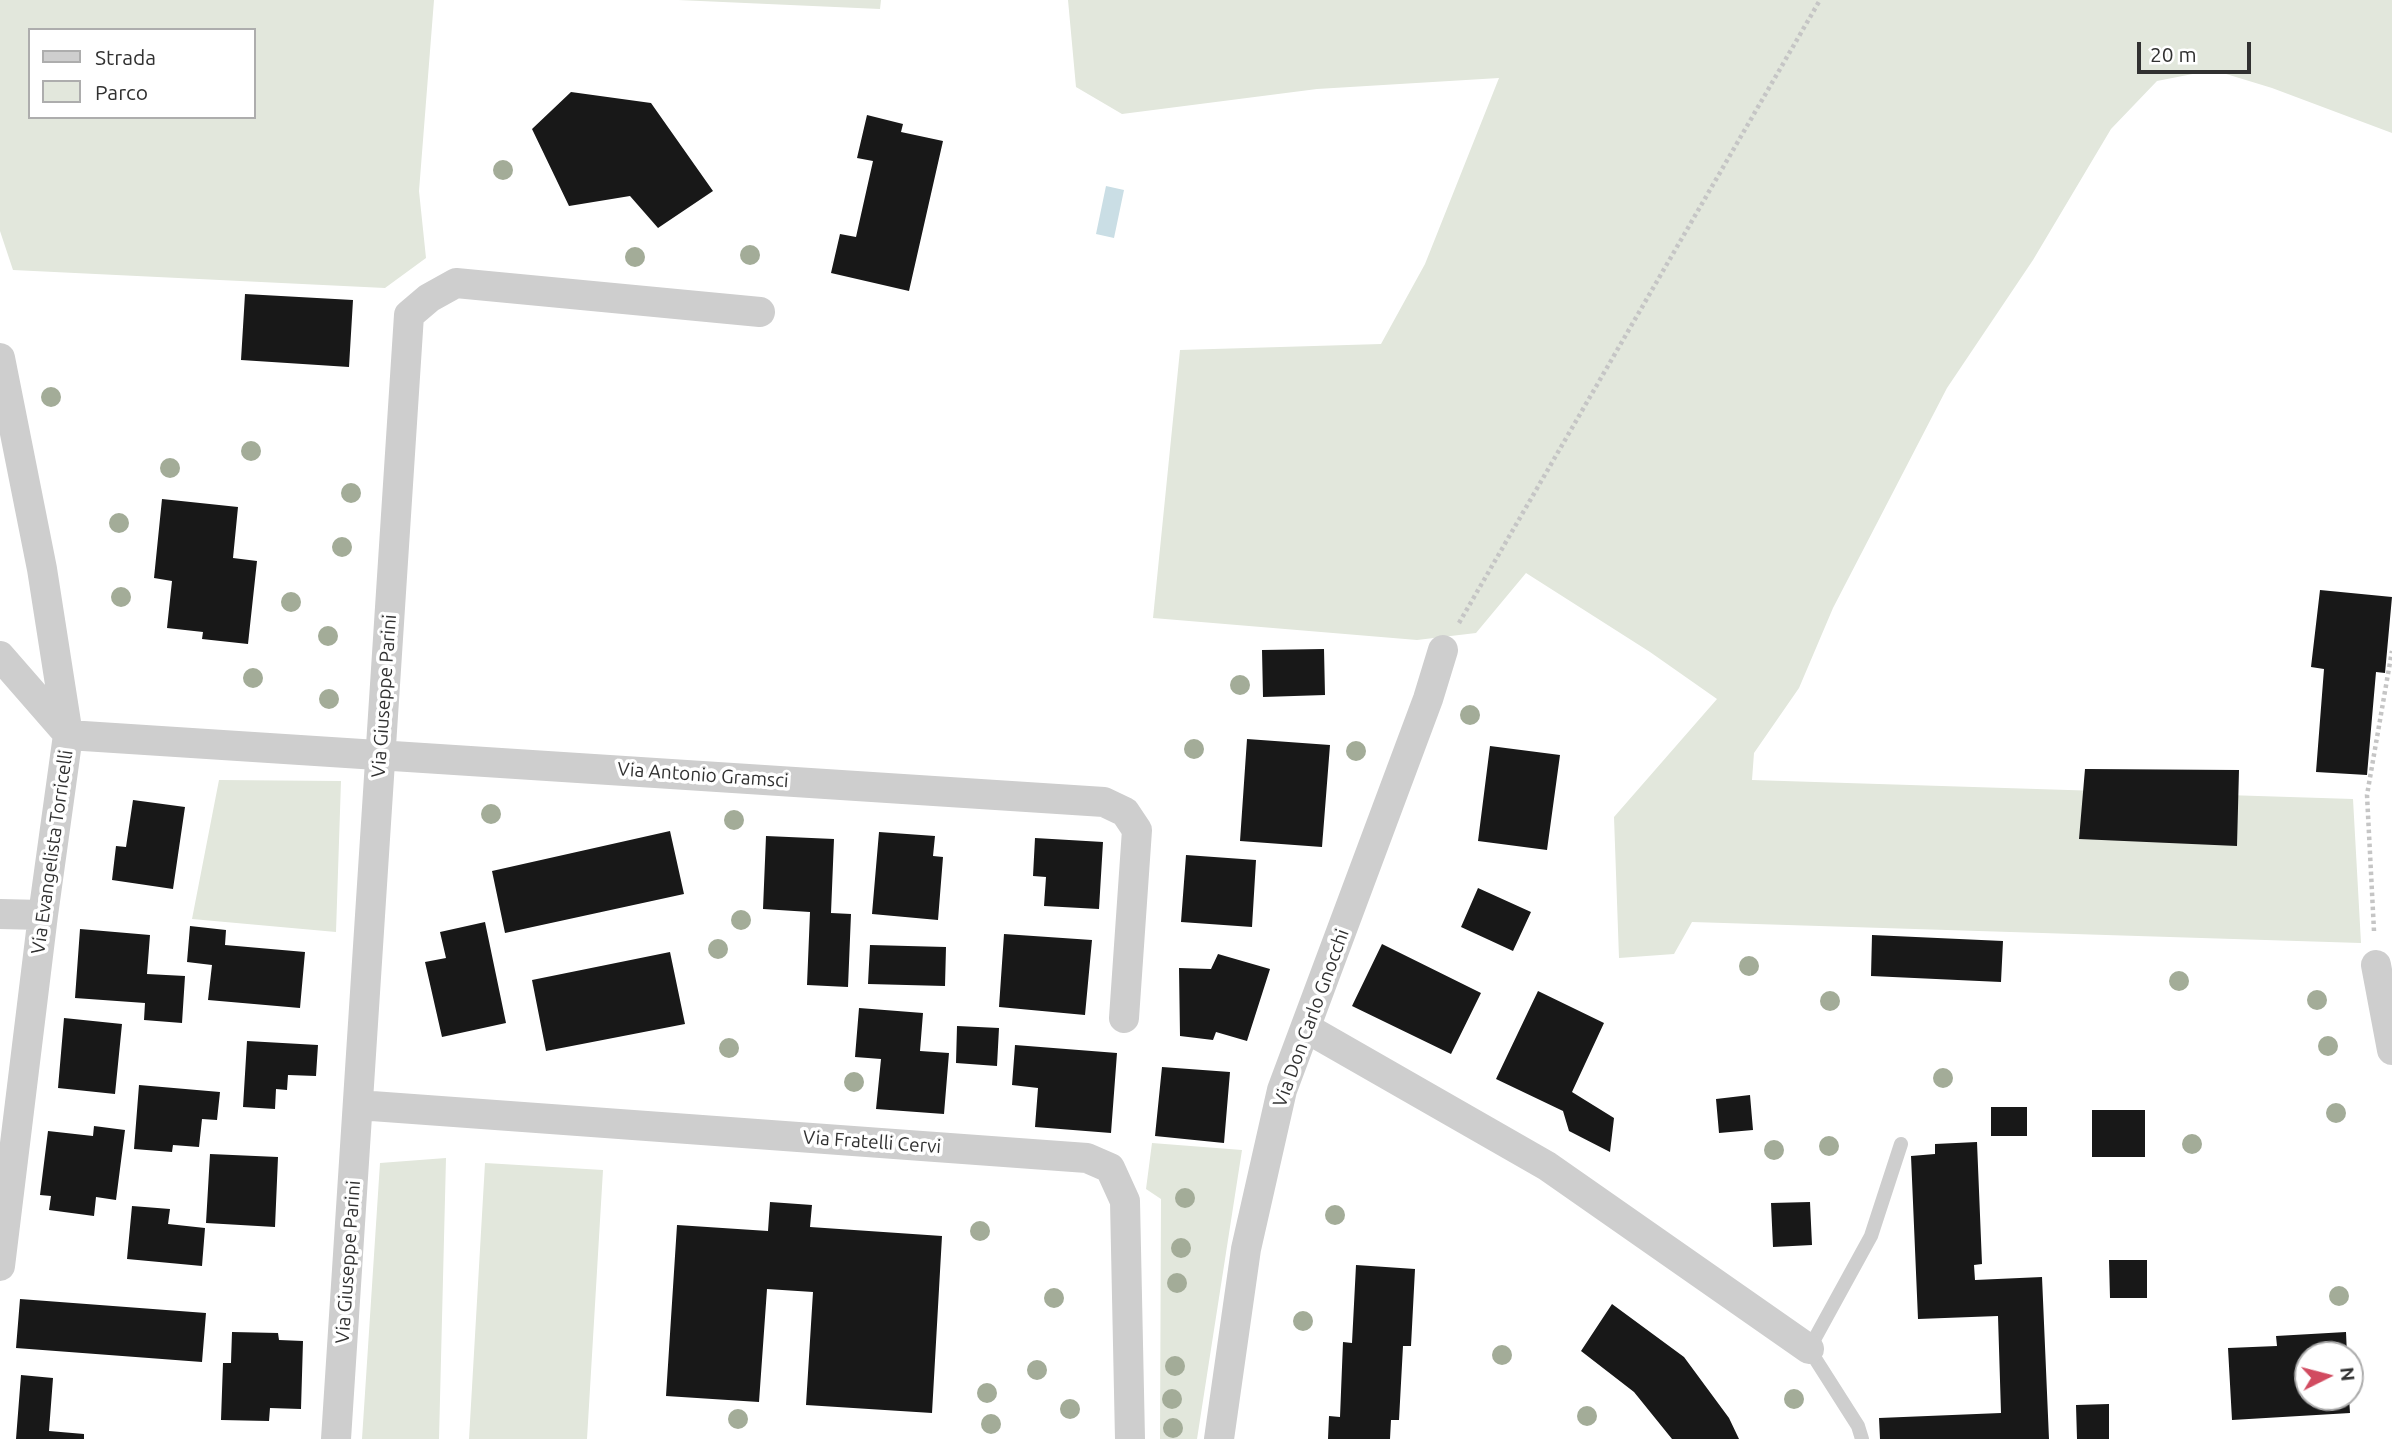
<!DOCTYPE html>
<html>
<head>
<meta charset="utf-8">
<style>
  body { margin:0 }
  #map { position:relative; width:2392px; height:1439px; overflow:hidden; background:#fff; font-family:Ubuntu,sans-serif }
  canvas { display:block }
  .legend { position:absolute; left:28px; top:28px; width:228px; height:91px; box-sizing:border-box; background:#fff; border:2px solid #adadad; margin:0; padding:9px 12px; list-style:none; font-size:21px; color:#313131 }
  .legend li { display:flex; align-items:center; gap:14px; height:35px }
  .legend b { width:35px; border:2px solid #adadad }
  .north { position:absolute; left:2294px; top:1341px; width:70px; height:70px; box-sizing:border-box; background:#fff; border:2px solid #adadad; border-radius:50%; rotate:84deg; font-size:19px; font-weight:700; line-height:28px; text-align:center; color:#313131 }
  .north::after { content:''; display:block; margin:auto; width:24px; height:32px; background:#d14b60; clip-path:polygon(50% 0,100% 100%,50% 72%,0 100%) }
  .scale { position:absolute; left:2137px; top:42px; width:114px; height:32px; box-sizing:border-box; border:4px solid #313131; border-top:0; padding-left:9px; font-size:21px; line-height:24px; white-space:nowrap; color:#313131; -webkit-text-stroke:5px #fff; paint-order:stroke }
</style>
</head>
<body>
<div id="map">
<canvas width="2392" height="1439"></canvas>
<ul class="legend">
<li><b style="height:9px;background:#cecece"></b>Strada</li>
<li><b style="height:19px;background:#e2e7dc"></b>Parco</li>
</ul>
<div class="north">N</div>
<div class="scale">20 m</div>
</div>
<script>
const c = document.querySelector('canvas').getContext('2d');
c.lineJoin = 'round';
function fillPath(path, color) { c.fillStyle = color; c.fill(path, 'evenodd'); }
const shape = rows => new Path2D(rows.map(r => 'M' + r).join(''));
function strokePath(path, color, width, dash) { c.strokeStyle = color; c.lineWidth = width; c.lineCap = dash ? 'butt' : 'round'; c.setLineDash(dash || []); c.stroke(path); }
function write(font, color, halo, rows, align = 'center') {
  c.font = font + ' Ubuntu,sans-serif'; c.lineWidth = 7; c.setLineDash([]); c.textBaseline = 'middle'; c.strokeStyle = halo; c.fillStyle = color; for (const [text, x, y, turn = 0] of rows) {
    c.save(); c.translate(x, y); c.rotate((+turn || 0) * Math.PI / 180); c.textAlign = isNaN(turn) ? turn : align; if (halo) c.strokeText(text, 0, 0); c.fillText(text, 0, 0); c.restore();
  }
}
fillPath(shape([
  [0,0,434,0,419,191,426,258,385,288,13,270,0,231],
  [30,30,254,30,254,117,30,117],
  [678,0,881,0,880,9],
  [1068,0,2392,0,2392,133,2272,88,2213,70,2157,81,2111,129,2033,260,1947,388,1833,608,1799,688,1754,753,1752,780,2353,799,2361,943,1692,922,1674,954,1619,958,1614,817,1717,699,1650,652,1526,573,1476,633,1417,640,1153,618,1180,350,1381,344,1425,264,1499,78,1317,89,1122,114,1076,87],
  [219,780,341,781,336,932,192,919],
  [1152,1143,1242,1150,1197,1439,1160,1439,1161,1199,1146,1189],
  [446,1158,439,1439,362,1439,380,1163],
  [485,1163,603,1170,587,1439,469,1439]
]), '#e2e7dc');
fillPath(shape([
  [1106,186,1124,190,1114,238,1096,234]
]), '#cadee5');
fillPath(shape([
  [571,92,651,103,713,191,658,228,630,196,569,206,532,129],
  [867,115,903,124,901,132,943,141,909,291,831,273,840,234,856,237,873,161,857,158],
  [245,294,353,300,349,367,241,360],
  [162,499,238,507,233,558,257,561,248,644,202,639,203,632,167,628,172,581,154,578],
  [2320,590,2392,597,2385,673,2376,672,2367,775,2316,772,2324,669,2311,667],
  [1324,649,1325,695,1263,697,1262,650],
  [1247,739,1330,745,1322,847,1240,841],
  [1490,746,1560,755,1547,850,1478,841],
  [2085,769,2239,770,2237,846,2079,839],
  [133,800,185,807,173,889,112,880,116,846,126,847],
  [670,831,684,894,505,933,492,871],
  [879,832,935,836,933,856,943,857,938,920,872,914],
  [766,836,834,839,831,913,851,914,848,987,807,985,810,912,763,909],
  [1035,838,1103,842,1099,909,1044,906,1046,877,1033,876],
  [1186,855,1256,860,1252,927,1181,922],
  [1478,888,1531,912,1513,951,1461,927],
  [485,922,506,1023,442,1037,425,962,446,958,440,932],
  [190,926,226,930,225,945,305,952,300,1008,208,1000,212,965,187,962],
  [80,929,150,935,147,974,185,976,182,1023,144,1020,145,1003,75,998],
  [1004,934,1092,940,1085,1015,999,1007],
  [1872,935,2003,941,2001,982,1871,976],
  [1382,944,1481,993,1451,1054,1352,1006],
  [870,945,946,947,945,986,868,984],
  [670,952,685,1024,546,1051,532,980],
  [1218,954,1270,969,1247,1041,1216,1032,1213,1040,1180,1036,1179,968,1211,969],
  [1538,991,1604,1023,1572,1092,1614,1118,1610,1152,1569,1131,1563,1111,1496,1079],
  [859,1008,923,1013,920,1051,949,1053,944,1114,876,1109,881,1059,855,1057],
  [64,1018,122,1024,115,1094,58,1088],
  [957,1026,999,1028,997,1066,956,1063],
  [247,1041,318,1045,316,1076,288,1075,287,1090,276,1089,275,1109,243,1107],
  [1015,1045,1117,1053,1111,1133,1035,1127,1038,1088,1012,1085],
  [1162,1067,1230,1072,1224,1143,1155,1136],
  [139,1085,220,1092,217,1120,202,1119,199,1147,173,1145,172,1152,134,1149],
  [1750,1095,1753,1130,1719,1133,1716,1099],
  [1991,1107,2027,1107,2027,1136,1991,1136],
  [2092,1110,2145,1110,2145,1157,2092,1157],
  [94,1126,125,1130,116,1200,96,1197,94,1216,49,1210,51,1196,40,1195,48,1131,93,1136],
  [1977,1142,1982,1264,1974,1265,1975,1280,2042,1277,2049,1439,1880,1439,1879,1418,2001,1413,1998,1316,1918,1319,1911,1156,1935,1154,1935,1144],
  [210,1154,278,1157,275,1227,206,1223],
  [770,1202,812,1205,810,1227,942,1236,932,1413,806,1405,813,1292,767,1289,759,1402,666,1396,677,1225,768,1231],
  [1810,1202,1812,1245,1773,1247,1771,1203],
  [132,1206,170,1209,168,1224,205,1228,202,1266,127,1259],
  [2109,1260,2147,1260,2147,1298,2110,1298],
  [1356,1265,1415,1269,1411,1346,1403,1346,1399,1420,1391,1420,1390,1439,1328,1439,1329,1416,1340,1417,1343,1342,1352,1343],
  [20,1299,206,1313,202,1362,16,1348],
  [1612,1304,1684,1357,1729,1418,1739,1439,1672,1439,1634,1392,1581,1351],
  [232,1332,278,1333,279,1340,303,1341,301,1409,270,1408,269,1421,221,1420,223,1363,231,1363],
  [2346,1332,2347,1355,2308,1355,2308,1397,2349,1397,2350,1413,2232,1420,2228,1348,2277,1346,2276,1336],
  [21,1375,53,1378,49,1431,84,1434,84,1439,16,1439],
  [2109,1404,2109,1439,2077,1439,2076,1405]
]), '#181818');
strokePath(shape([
  [1459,623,1820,0],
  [2374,931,2367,795,2392,651]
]), '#c5c5c5', 4.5, [3.5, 3.5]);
strokePath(shape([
  [1862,1439,1858,1426,1809,1349,1871,1236,1901,1144]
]), '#cecece', 14);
strokePath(shape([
  [0,358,42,569,68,735,43,915,0,1266],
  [0,656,68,734],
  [68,735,1104,802,1125,812,1137,830,1124,1018],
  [0,914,43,915],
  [2376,965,2392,1050],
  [1306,1028,1547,1166,1809,1349],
  [358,1105,1087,1158,1110,1168,1125,1201,1130,1439],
  [336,1439,409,315,429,298,456,283,760,312],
  [1219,1439,1246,1249,1282,1090,1428,699,1443,650]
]), '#cecece', 30);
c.fillStyle = '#a3ac98';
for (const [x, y] of [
  [503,170],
  [750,255],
  [635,257],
  [51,397],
  [251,451],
  [170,468],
  [351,493],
  [119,523],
  [342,547],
  [121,597],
  [291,602],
  [328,636],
  [253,678],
  [1240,685],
  [329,699],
  [1470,715],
  [1194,749],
  [1356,751],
  [491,814],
  [734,820],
  [741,920],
  [718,949],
  [1749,966],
  [2179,981],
  [2317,1000],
  [1830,1001],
  [2328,1046],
  [729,1048],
  [1943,1078],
  [854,1082],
  [2336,1113],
  [2192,1144],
  [1829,1146],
  [1774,1150],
  [1185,1198],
  [1335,1215],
  [980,1231],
  [1181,1248],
  [1177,1283],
  [2339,1296],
  [1054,1298],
  [1303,1321],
  [1502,1355],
  [1175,1366],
  [1037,1370],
  [987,1393],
  [1172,1399],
  [1794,1399],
  [1070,1409],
  [1587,1416],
  [738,1419],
  [991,1424],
  [1173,1428]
]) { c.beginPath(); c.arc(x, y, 10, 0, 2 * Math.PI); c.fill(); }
write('19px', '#313131', '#fff', [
  ["Via Giuseppe Parini",384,696,-86],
  ["Via Antonio Gramsci",703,775,4],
  ["Via Evangelista Torricelli",52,852,-82],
  ["Via Don Carlo Gnocchi",1311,1018,-70],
  ["Via Fratelli Cervi",872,1142,4],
  ["Via Giuseppe Parini",348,1262,-86]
]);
</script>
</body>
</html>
